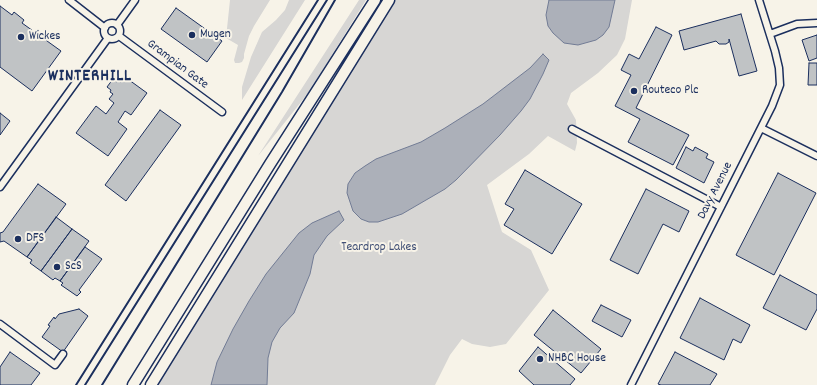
<!DOCTYPE html>
<html>
<head>
<meta charset="utf-8">
<style>
  body { margin:0 }
  canvas { display:block; background:#f7f3e8 }
</style>
</head>
<body>
<canvas width="817" height="385"></canvas>
<script>
const c = document.querySelector('canvas').getContext('2d');
c.lineJoin = 'round';
function fillPath(path, color) { c.fillStyle = color; c.fill(path, 'evenodd'); }
const shape = rows => new Path2D(rows.map(r => 'M' + r).join(''));
function strokePath(path, color, width, dash) { c.strokeStyle = color; c.lineWidth = width; c.lineCap = dash ? 'butt' : 'round'; c.setLineDash(dash || []); c.stroke(path); }
function write(font, color, halo, rows, align = 'center') {
  c.font = font + ' Dekko,sans-serif'; c.lineWidth = 4; c.setLineDash([]); c.textBaseline = 'middle'; c.strokeStyle = halo; c.fillStyle = color; for (const [text, x, y, turn = 0] of rows) {
    c.save(); c.translate(x, y); c.rotate((+turn || 0) * Math.PI / 180); c.textAlign = isNaN(turn) ? turn : align; if (halo) c.strokeText(text, 0, 0); c.fillText(text, 0, 0); c.restore();
  }
}
fillPath(shape([
  [230,0,270,0,254,26,249,36,244,54,244,58,242,62,239,63,235,63,234,60,238,45,226,38],
  [289,0,305,0,242,100,242,87,251,57,262,32,276,20,285,10],
  [359,0,366,0,309,92,258,156],
  [389,0,632,0,625,39,617,55,598,73,571,93,567,104,576,120,577,143,575,151,548,136,529,154,487,185,502,232,531,250,549,290,506,344,490,347,472,344,462,339,450,355,435,385,151,385]
]), '#d7d6d4');
const water = shape([
  [549,0,615,0,609,27,603,35,596,40,578,45,564,43,553,33,548,26,546,15,549,0],
  [543,54,549,60,543,74,530,99,521,111,500,135,456,180,445,189,402,214,378,222,369,222,361,219,353,211,347,193,348,184,355,173,365,166,376,159,421,142,445,128,483,104,530,68,543,54],
  [339,211,344,220,327,236,314,255,310,274,294,313,280,328,272,342,268,358,267,385,211,385,217,362,233,329,249,301,266,274,299,233,312,223,339,211]
]);
fillPath(water, '#acb0b9');
strokePath(water, '#727c95', 1);
const building = shape([
  [0,6,12,15,14,12,24,20,22,23,61,51,32,91,0,67,0,6],
  [176,8,222,41,207,62,161,29,176,8],
  [741,14,757,71,739,76,729,39,729,42,726,44,719,44,716,41,684,50,679,31,741,14],
  [656,27,672,35,636,108,689,135,673,165,628,142,640,119,615,106,631,75,621,70,629,54,639,59,656,27],
  [817,35,817,58,809,61,802,40,817,35],
  [809,63,817,63,817,85,808,85,809,63],
  [125,77,147,93,131,115,125,111,118,122,127,129,108,156,76,133,96,106,106,114,114,103,109,99,113,94,110,92,111,90,107,87,113,79,117,82,118,80,121,82,125,77],
  [160,110,181,125,126,201,105,185,160,110],
  [0,113,10,121,0,135,0,113],
  [686,147,693,151,695,147,708,154,706,158,714,162,704,183,676,168,686,147],
  [525,170,582,204,552,254,504,225,514,209,505,204,525,170],
  [778,173,816,193,774,275,736,255,778,173],
  [38,184,66,204,27,257,4,241,0,242,0,233,3,232,38,184],
  [646,189,689,211,679,232,663,224,638,274,610,260,646,189],
  [56,217,72,229,41,271,30,263,32,260,27,257,56,217],
  [72,229,89,241,60,281,55,278,53,280,41,271,72,229],
  [85,247,102,259,79,290,81,292,77,296,61,285,63,283,60,281,85,247],
  [780,275,817,295,817,309,806,330,763,308,780,275],
  [700,298,750,325,741,343,733,339,724,360,680,338,700,298],
  [601,305,631,320,622,337,592,321,601,305],
  [79,309,88,316,63,352,42,337,50,326,48,325,54,317,55,319,59,314,79,309],
  [553,310,601,349,581,373,534,335,553,310],
  [538,347,575,379,570,385,534,385,519,371,538,347],
  [10,352,40,373,31,385,0,385,0,367,10,352],
  [675,352,717,374,710,385,661,385,658,384,675,352]
]);
fillPath(building, '#c0c3c5');
strokePath(building, '#1b2f5e', 1);
const minor = shape([
  [69,0,105,28],
  '104 31a8 8 0 1 1 16 0a8 8 0 1 1-16 0Z',
  [117,25,135,0],
  [770,34,797,24,817,23],
  [119,36,222,112],
  [761,128,817,156],
  [572,129,721,207],
  [0,187,108,38],
  [0,324,55,365,63,354],
  [631,385,772,106,780,85,779,68,775,51,759,0]
]);
const trunk = shape([
  [133,385,270,164,375,0],
  [151,385,389,0]
]);
strokePath(minor, '#1b2f5e', 9);
strokePath(trunk, '#1b2f5e', 13);
strokePath(minor, '#f7f3e8', 6);
strokePath(trunk, '#f7f3e8', 10);
strokePath(shape([
  [76,385,318,0],
  [85,385,327,0],
  [102,385,282,92,335,0]
]), '#1b2f5e', 2);
for (const [x, y, r, color] of [
  [192,35,4,"#1b2f5e"],
  [21,37,4,"#1b2f5e"],
  [634,91,4,"#1b2f5e"],
  [18,239,4,"#1b2f5e"],
  [57,267,4,"#1b2f5e"],
  [540,359,4,"#1b2f5e"]
]) { const dot = new Path2D(); dot.arc(x, y, r, 0, 2 * Math.PI); c.fillStyle = color; c.fill(dot); strokePath(dot, '#f7f3e8', 1.5); }
write('13px', '#1b2f5e', '#f7f3e8', [
  ["Mugen",200,35],
  ["Wickes",29,37],
  ["Routeco Plc",642,91],
  ["DFS",26,239],
  ["ScS",65,267],
  ["NHBC House",548,359]
], 'left');
write('13px', '#1b2f5e', '#f7f3e8', [
  ["Grampian Gate",177,65,37],
  ["Davy Avenue",716,191,-63]
]);
write('13px', '#415076', '#f7f3e8', [
  ["Teardrop Lakes",379,248]
]);
c.letterSpacing = '1px';
write('bold 17px', '#1b2f5e', '#f7f3e8', [
  ["WINTERHILL",90,78]
]);
c.letterSpacing = '0px';
</script>
</body>
</html>
